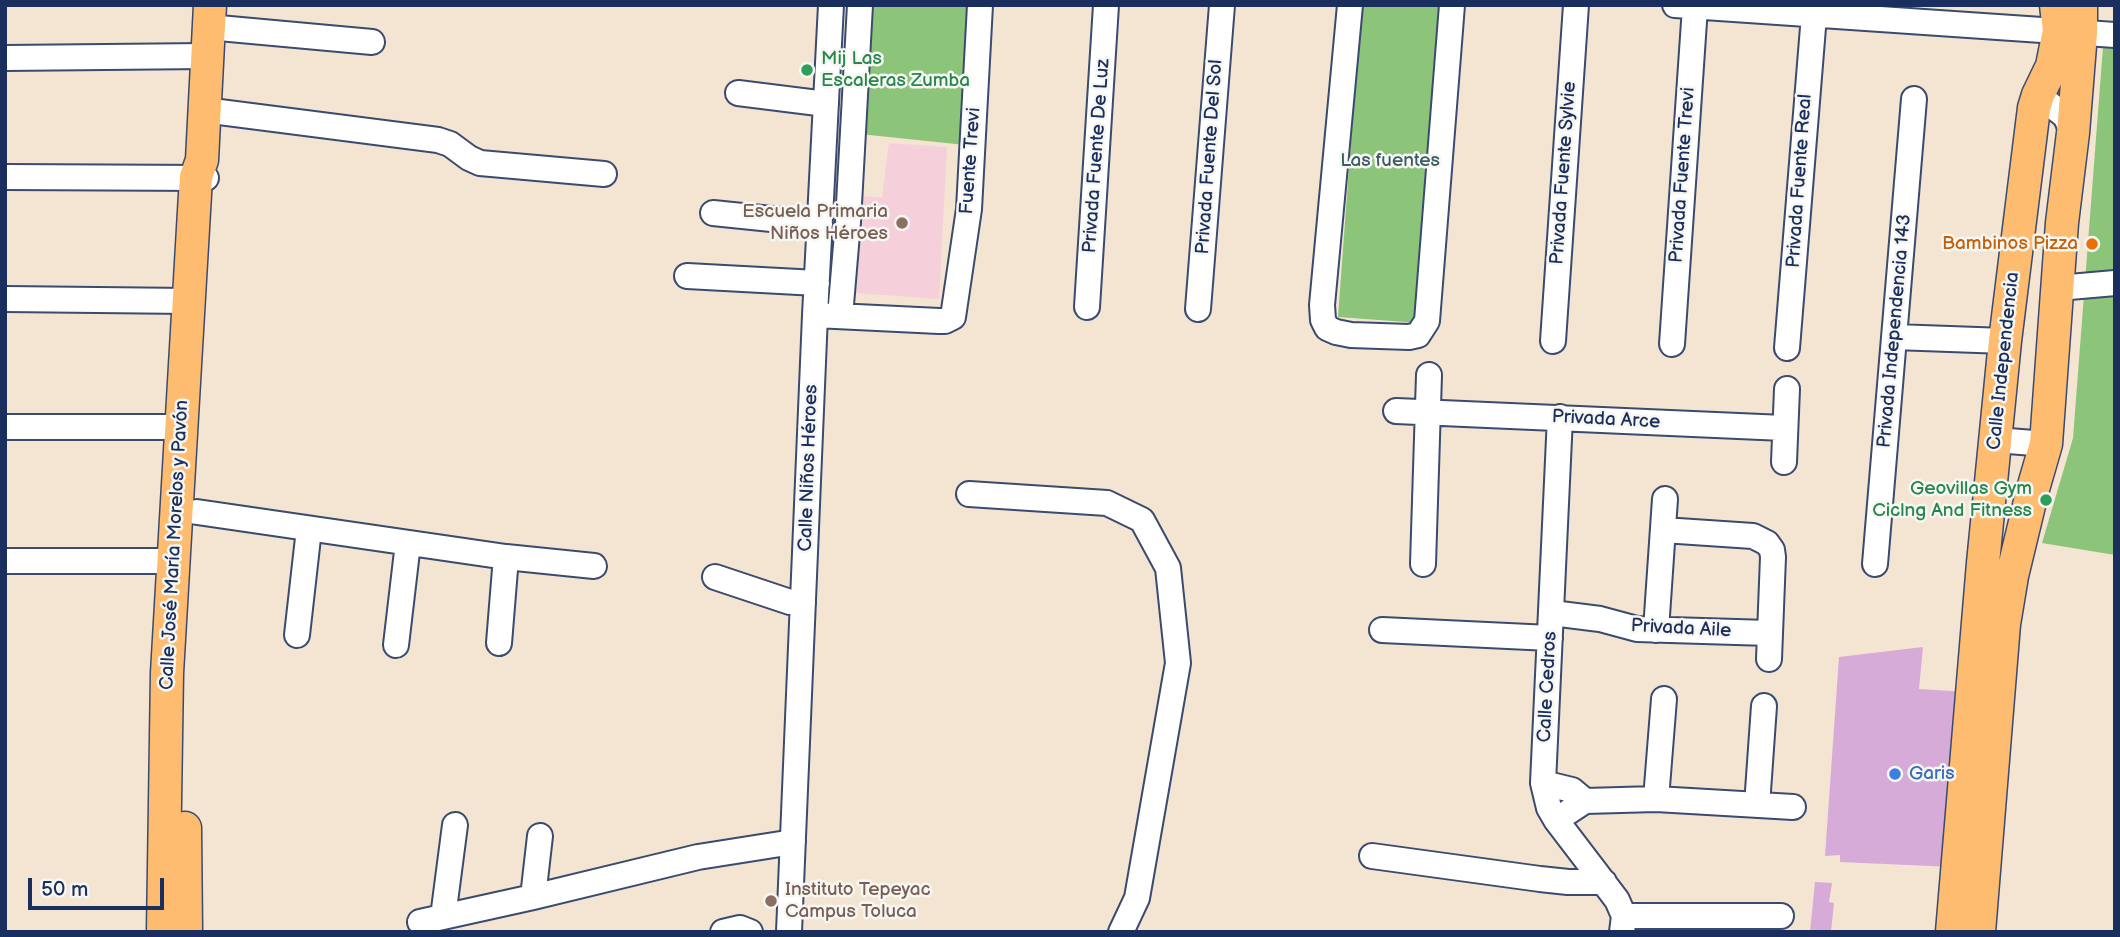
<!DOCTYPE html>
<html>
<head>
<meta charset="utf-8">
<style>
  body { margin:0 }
  #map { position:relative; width:2120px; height:937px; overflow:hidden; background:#f3e5d1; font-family:"Balsamiq Sans",sans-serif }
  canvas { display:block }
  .frame { position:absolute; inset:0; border:7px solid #1b2f5e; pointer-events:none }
  .scale { position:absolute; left:28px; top:878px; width:136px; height:32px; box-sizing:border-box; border:4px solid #1b2f5e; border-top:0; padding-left:9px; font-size:21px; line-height:24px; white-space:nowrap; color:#1b2f5e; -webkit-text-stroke:5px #f6f6f2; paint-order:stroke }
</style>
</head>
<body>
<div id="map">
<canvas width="2120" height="937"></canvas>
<div class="frame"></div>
<div class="scale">50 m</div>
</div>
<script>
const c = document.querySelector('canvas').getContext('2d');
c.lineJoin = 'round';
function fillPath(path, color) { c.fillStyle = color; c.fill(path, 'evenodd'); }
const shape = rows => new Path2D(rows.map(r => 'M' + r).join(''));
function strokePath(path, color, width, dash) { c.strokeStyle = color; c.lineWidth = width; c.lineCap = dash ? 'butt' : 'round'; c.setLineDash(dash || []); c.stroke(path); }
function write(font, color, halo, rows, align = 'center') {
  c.font = font + ' "Balsamiq Sans",sans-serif'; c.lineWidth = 5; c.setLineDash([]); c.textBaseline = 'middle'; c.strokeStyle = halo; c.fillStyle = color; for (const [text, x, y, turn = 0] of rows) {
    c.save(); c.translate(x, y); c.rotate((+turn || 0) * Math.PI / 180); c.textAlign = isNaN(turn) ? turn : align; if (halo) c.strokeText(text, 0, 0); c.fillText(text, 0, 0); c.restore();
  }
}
fillPath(shape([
  [889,143,947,147,939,299,856,293,862,196,882,198]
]), '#f5cfda');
fillPath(shape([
  [866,5,973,5,965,145,860,134],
  [1361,5,1442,5,1419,323,1338,317],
  [2103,47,2115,48,2115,555,2042,543,2073,438]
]), '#8cc579');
fillPath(shape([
  [1923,647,1919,689,1967,692,1953,867,1840,862,1840,855,1825,856,1839,657],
  [1815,882,1832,883,1829,902,1834,903,1831,932,1810,932]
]), '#d7abd8');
const minor = shape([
  [1350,5,1322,305,1323,320,1327,328,1336,332,1351,335,1409,337,1418,335,1427,321,1452,5],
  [1675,5,2115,35],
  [208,27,372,42],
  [5,58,206,56],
  [738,93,826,104],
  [2038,95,2065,116,2073,133],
  [204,110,438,140,450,144,469,158,480,163,604,174],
  [5,177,206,178],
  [713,213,820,224],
  [687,276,817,283],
  [2058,288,2115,283],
  [5,299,189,301],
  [1087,307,1106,5],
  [1198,309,1222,5],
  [815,315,939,321,945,321,953,317,969,209,980,5],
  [840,316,848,222,860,5],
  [1894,337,2005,341],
  [1553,341,1576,5],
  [1672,344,1695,7],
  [1787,348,1814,15],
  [1396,411,1784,428],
  [1560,417,1543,783,1549,808,1556,820,1617,900,1624,916,1622,932],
  [5,427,181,427],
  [1996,440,2046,444],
  [1784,462,1787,389],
  [969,494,1107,503,1142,520,1168,568,1178,663,1137,898,1121,932],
  [197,512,506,557,594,566],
  [1663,530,1753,536,1767,543,1772,550,1773,557,1769,659],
  [5,561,175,561],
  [1423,564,1429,375],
  [1875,564,1914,99],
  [715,577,790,602,803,603],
  [1552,613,1600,619,1637,629,1769,633],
  [1382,630,1550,638],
  [1656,630,1665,499],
  [297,635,309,529],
  [499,643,506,557],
  [396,645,408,543],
  [1543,783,1572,790,1585,801],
  [1656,799,1664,699],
  [1757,805,1764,706],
  [1556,820,1585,801,1656,799,1793,807],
  [1372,856,1540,879,1568,882,1604,882],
  [533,897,540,836],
  [1624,916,1781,916],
  [443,917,455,825],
  [420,922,533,897,698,857,793,842],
  [723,932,740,928,750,932],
  [789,932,815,315,831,5]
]);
const major = shape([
  [185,828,186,932],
  [163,932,167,673,196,177,202,160,210,5],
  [1952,932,1983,563,2005,341,2034,108,2038,95,2052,66,2059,31,2056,5],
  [1979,932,2004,624,2012,576,2033,489,2046,444,2062,223,2073,133,2081,33,2081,5]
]);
strokePath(minor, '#3b4a6f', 28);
strokePath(major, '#3b4a6f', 35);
strokePath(minor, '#fff', 24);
strokePath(major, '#febc70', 32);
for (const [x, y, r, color] of [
  [807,70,7,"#2e9e5b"],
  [902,223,7,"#8d6e63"],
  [2092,244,7,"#e8710a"],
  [2046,500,7,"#2e9e5b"],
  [1895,774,7,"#3f7fe0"],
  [771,901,7,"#8d6e63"]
]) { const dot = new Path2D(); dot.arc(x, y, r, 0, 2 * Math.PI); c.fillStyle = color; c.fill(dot); strokePath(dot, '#f6f6f2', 2.5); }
write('19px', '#27864d', '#f6f6f2', [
  ["Mij Las",821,59],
  ["Escaleras Zumba",821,81],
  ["Geovillas Gym",2032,489,"right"],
  ["Ciclng And Fitness",2032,511,"right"]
], 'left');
write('19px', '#1b2f5e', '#f6f6f2', [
  ["Privada Fuente De Luz",1097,156,-86],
  ["Privada Fuente Del Sol",1210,157,-86],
  ["Fuente Trevi",971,161,-86],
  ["Privada Fuente Sylvie",1564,173,-86],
  ["Privada Fuente Trevi",1683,175,-86],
  ["Privada Fuente Real",1800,181,-86],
  ["Privada Independencia 143",1895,331,-85],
  ["Calle Independencia",2004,361,-84],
  ["Privada Arce",1606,420,3],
  ["Calle Niños Héroes",809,468,-88],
  ["Calle José María Morelos y Pavón",175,545,-87],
  ["Privada Aile",1681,629,3],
  ["Calle Cedros",1548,687,-87]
]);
write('19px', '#3d5c66', '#f6f6f2', [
  ["Las fuentes",1390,161]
]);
write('19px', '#785e54', '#f6f6f2', [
  ["Escuela Primaria",888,212],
  ["Niños Héroes",888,234],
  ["Instituto Tepeyac",785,890,"left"],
  ["Campus Toluca",785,912,"left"]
], 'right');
write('19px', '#c56008', '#f6f6f2', [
  ["Bambinos Pizza",2078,244]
], 'right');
write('19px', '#366cbe', '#f6f6f2', [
  ["Garis",1909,774]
], 'left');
</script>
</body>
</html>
